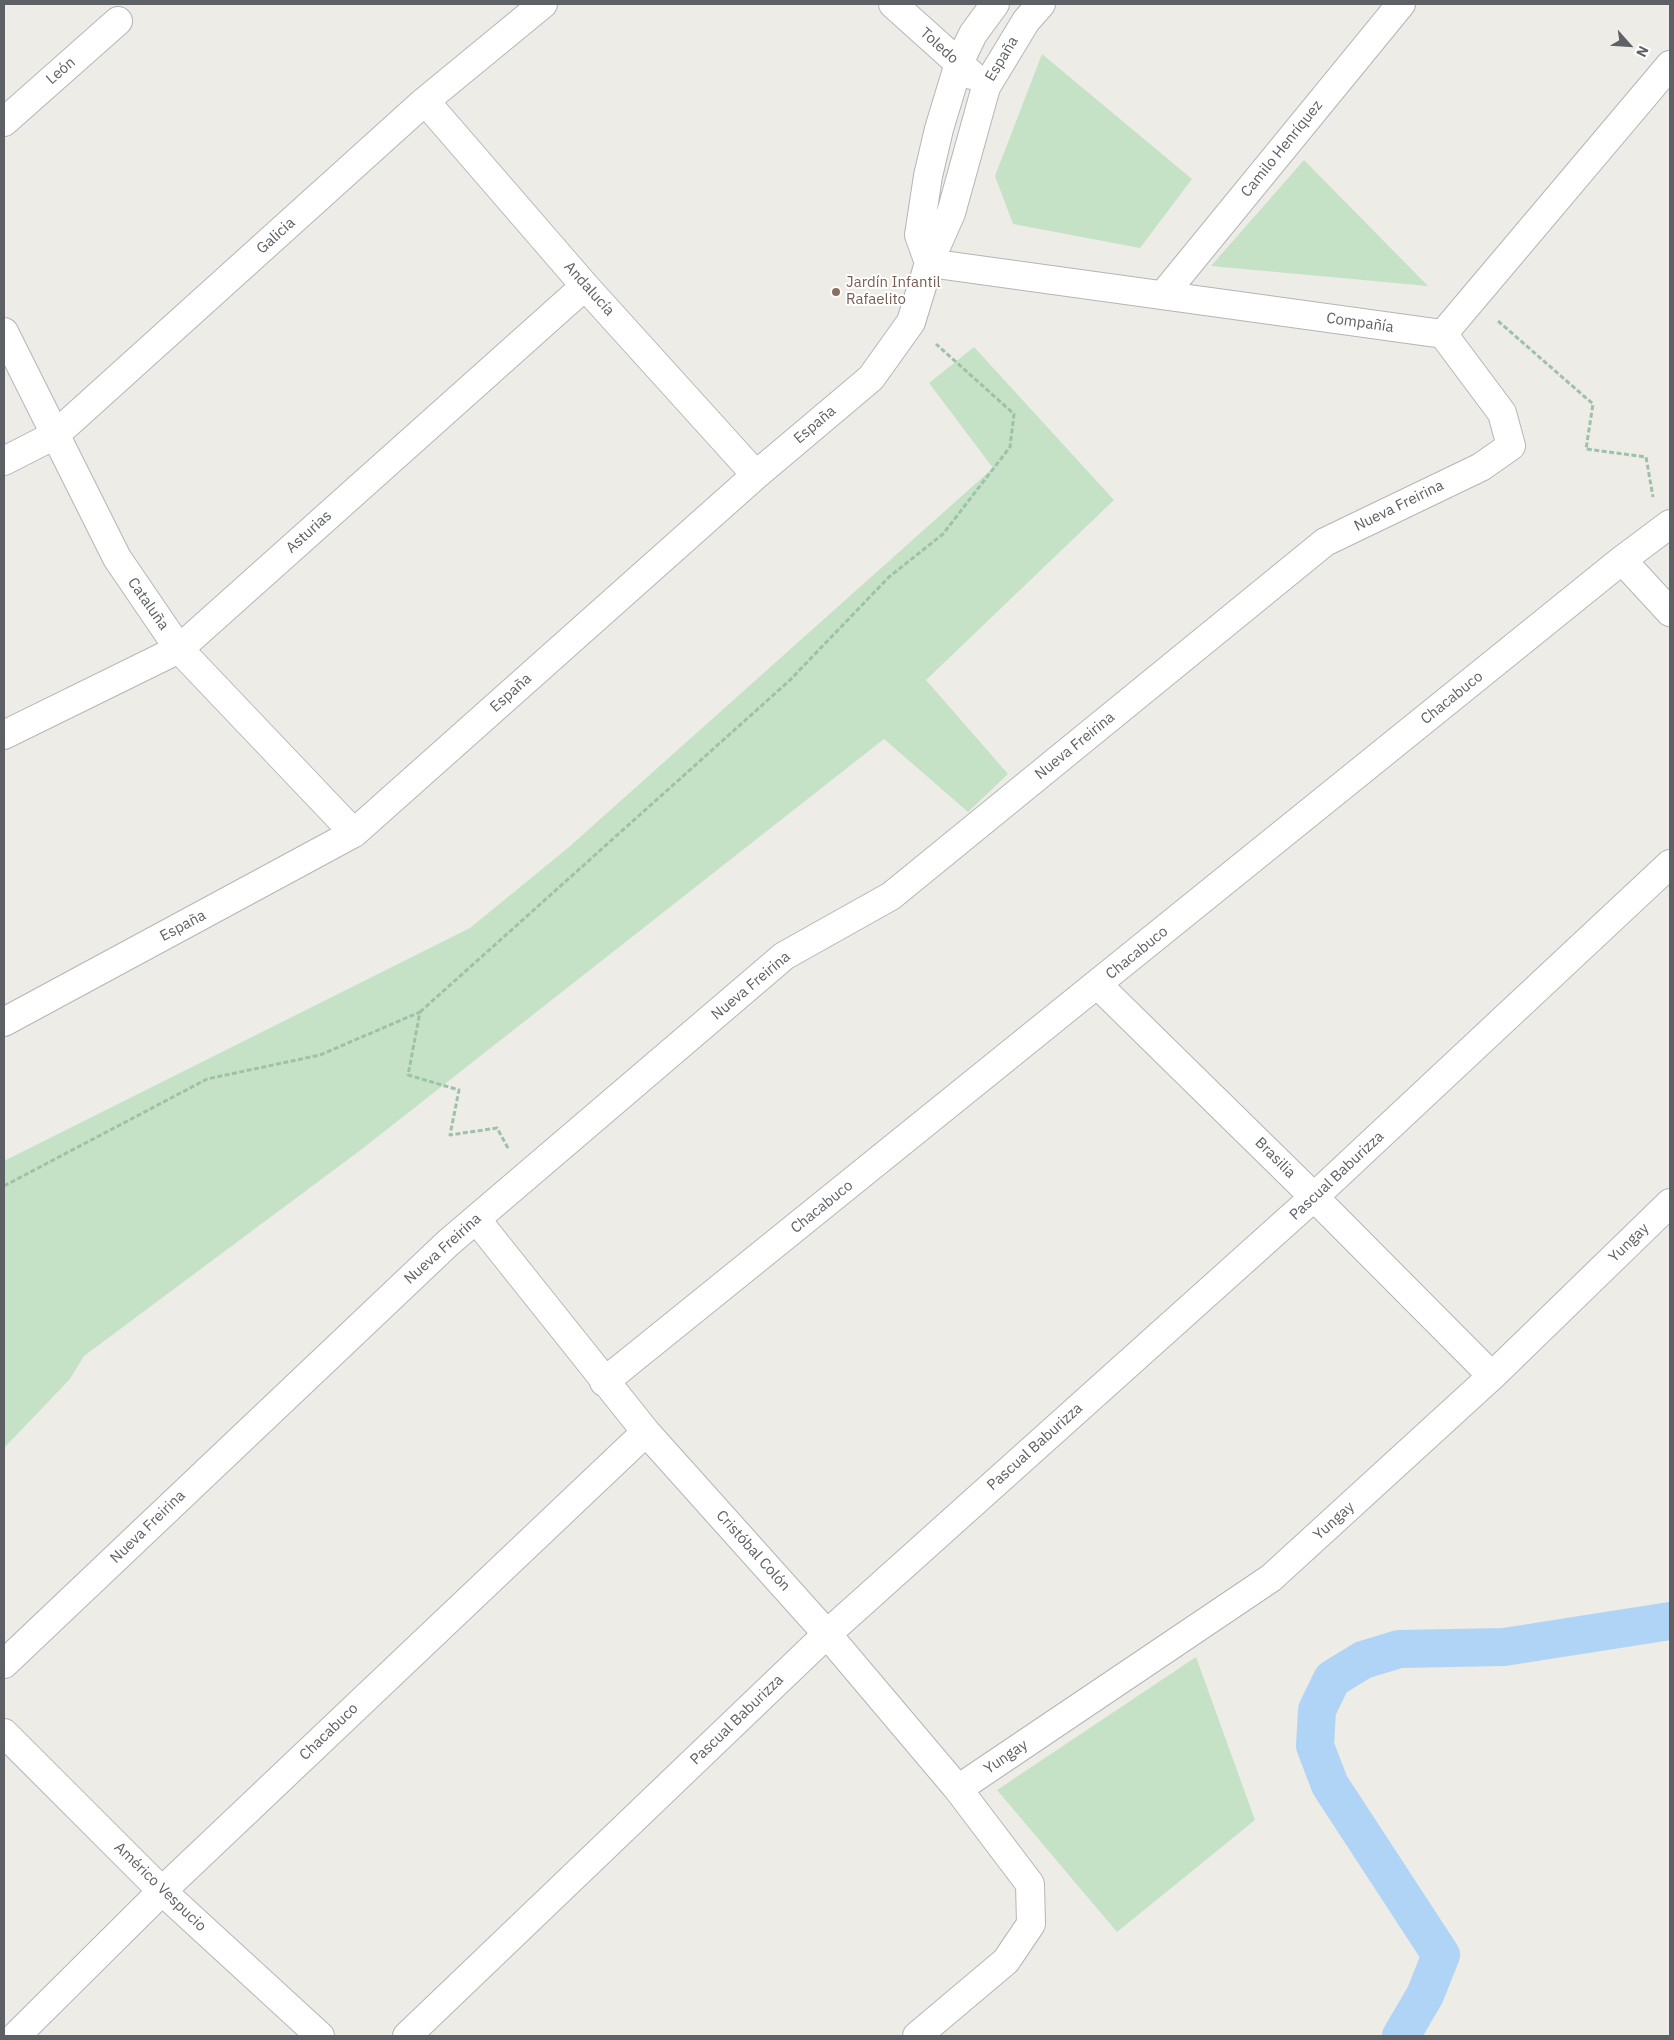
<!DOCTYPE html>
<html>
<head>
<meta charset="utf-8">
<style>
  body { margin:0 }
  #map { position:relative; width:1674px; height:2040px; overflow:hidden; background:#eeece6; font-family:"IBM Plex Sans",sans-serif }
  canvas { display:block }
  .frame { position:absolute; inset:0; border:5px solid #5d6064; pointer-events:none }
  .north { position:absolute; left:1604px; top:20px; width:50px; height:50px; -webkit-text-stroke:4px #fff; paint-order:stroke; rotate:116deg; font-size:14px; font-weight:700; line-height:20px; text-align:center; color:#5d6064 }
  .north::after { content:''; display:block; margin:auto; width:18px; height:22px; background:#5d6064; clip-path:polygon(50% 0,100% 100%,50% 72%,0 100%) }
</style>
</head>
<body>
<div id="map">
<canvas width="1674" height="2040"></canvas>
<div class="frame"></div>
<div class="north">N</div>
</div>
<script>
const c = document.querySelector('canvas').getContext('2d');
c.lineJoin = 'round';
function fillPath(path, color) { c.fillStyle = color; c.fill(path, 'evenodd'); }
const shape = rows => new Path2D(rows.map(r => 'M' + r).join(''));
function strokePath(path, color, width, dash) { c.strokeStyle = color; c.lineWidth = width; c.lineCap = dash ? 'butt' : 'round'; c.setLineDash(dash || []); c.stroke(path); }
function write(font, color, halo, rows, align = 'center') {
  c.font = font + ' "IBM Plex Sans",sans-serif'; c.lineWidth = 4; c.setLineDash([]); c.textBaseline = 'middle'; c.strokeStyle = halo; c.fillStyle = color; for (const [text, x, y, turn = 0] of rows) {
    c.save(); c.translate(x, y); c.rotate((+turn || 0) * Math.PI / 180); c.textAlign = isNaN(turn) ? turn : align; if (halo) c.strokeText(text, 0, 0); c.fillText(text, 0, 0); c.restore();
  }
}
fillPath(shape([
  [1042,54,1192,179,1140,248,1013,224,995,176],
  [1304,160,1428,286,1211,266],
  [974,347,1114,500,926,680,1008,774,968,812,884,739,362,1149,84,1356,70,1379,4,1448,4,1161,470,928,569,847,993,468,929,383],
  [1196,1657,1255,1820,1117,1932,997,1790]
]), '#c5e2c6');
strokePath(shape([
  [1401,2036,1425,1995,1441,1955,1330,1785,1315,1746,1317,1710,1332,1679,1363,1660,1399,1649,1504,1647,1670,1621]
]), '#afd4f5', 38);
const minor = shape([
  [893,4,972,75],
  [425,101,585,286,756,475],
  [4,122,118,21],
  [929,263,1443,334],
  [929,263,919,235,928,176,939,129,959,63,973,34,995,4],
  [1163,295,1401,4],
  [4,332,117,558,179,649,354,833],
  [1443,334,1670,65],
  [4,461,55,435,425,101,543,4],
  [1622,560,1670,612],
  [4,735,179,649,585,286],
  [1098,985,1314,1197,1492,1376],
  [4,1022,354,833,756,475,871,378,911,322,929,263,951,213,986,87,1026,21,1041,4],
  [476,1219,646,1432,827,1634,958,1789,1030,1884,1031,1924,1006,1961,917,2036],
  [604,1382,1622,560,1670,524],
  [4,1664,448,1243,784,956,891,896,1325,542,1481,467,1511,446,1502,413,1443,334],
  [4,1733,162,1891,320,2036],
  [958,1789,1271,1578,1492,1376,1670,1203],
  [16,2036,162,1891,646,1432],
  [407,2036,827,1634,1314,1197,1670,864]
]);
strokePath(minor, '#b3b5b9', 30);
strokePath(shape([
  [1498,321,1593,404,1586,449,1646,457,1653,497],
  [420,1012,789,681,889,577,943,534,1010,447,1014,414,936,344],
  [4,1186,207,1079,320,1055,420,1012,408,1075,459,1090,450,1135,497,1128,509,1150]
]), '#9ec1a9', 3, [5, 2.5]);
strokePath(minor, '#fff', 28);
for (const [x, y, r, color] of [
  [836,292,5,"#8d6e63"]
]) { const dot = new Path2D(); dot.arc(x, y, r, 0, 2 * Math.PI); c.fillStyle = color; c.fill(dot); strokePath(dot, '#fff', 2); }
write('15px', '#5d6064', '#fff', [
  ["Toledo",939,46,42],
  ["España",1002,59,-59],
  ["León",61,71,-41],
  ["Camilo Henríquez",1282,149,-51],
  ["Galicia",276,236,-42],
  ["Andalucía",589,289,48],
  ["Compañía",1360,323,8],
  ["España",815,425,-40],
  ["Nueva Freirina",1399,506,-26],
  ["Asturias",309,532,-42],
  ["Cataluña",148,604,55],
  ["España",511,693,-42],
  ["Chacabuco",1452,698,-39],
  ["Nueva Freirina",1075,746,-39],
  ["España",183,926,-28],
  ["Chacabuco",1137,953,-39],
  ["Nueva Freirina",751,986,-40],
  ["Brasilia",1275,1158,45],
  ["Pascual Baburizza",1337,1176,-43],
  ["Chacabuco",822,1207,-39],
  ["Yungay",1629,1243,-44],
  ["Nueva Freirina",443,1249,-42],
  ["Pascual Baburizza",1035,1447,-42],
  ["Yungay",1334,1521,-42],
  ["Nueva Freirina",148,1527,-44],
  ["Cristóbal Colón",753,1551,48],
  ["Pascual Baburizza",737,1720,-44],
  ["Chacabuco",329,1732,-44],
  ["Yungay",1006,1757,-34],
  ["Américo Vespucio",160,1887,44]
]);
write('15px', '#785e54', '#fff', [
  ["Jardín Infantil",846,283],
  ["Rafaelito",846,300]
], 'left');
</script>
</body>
</html>
